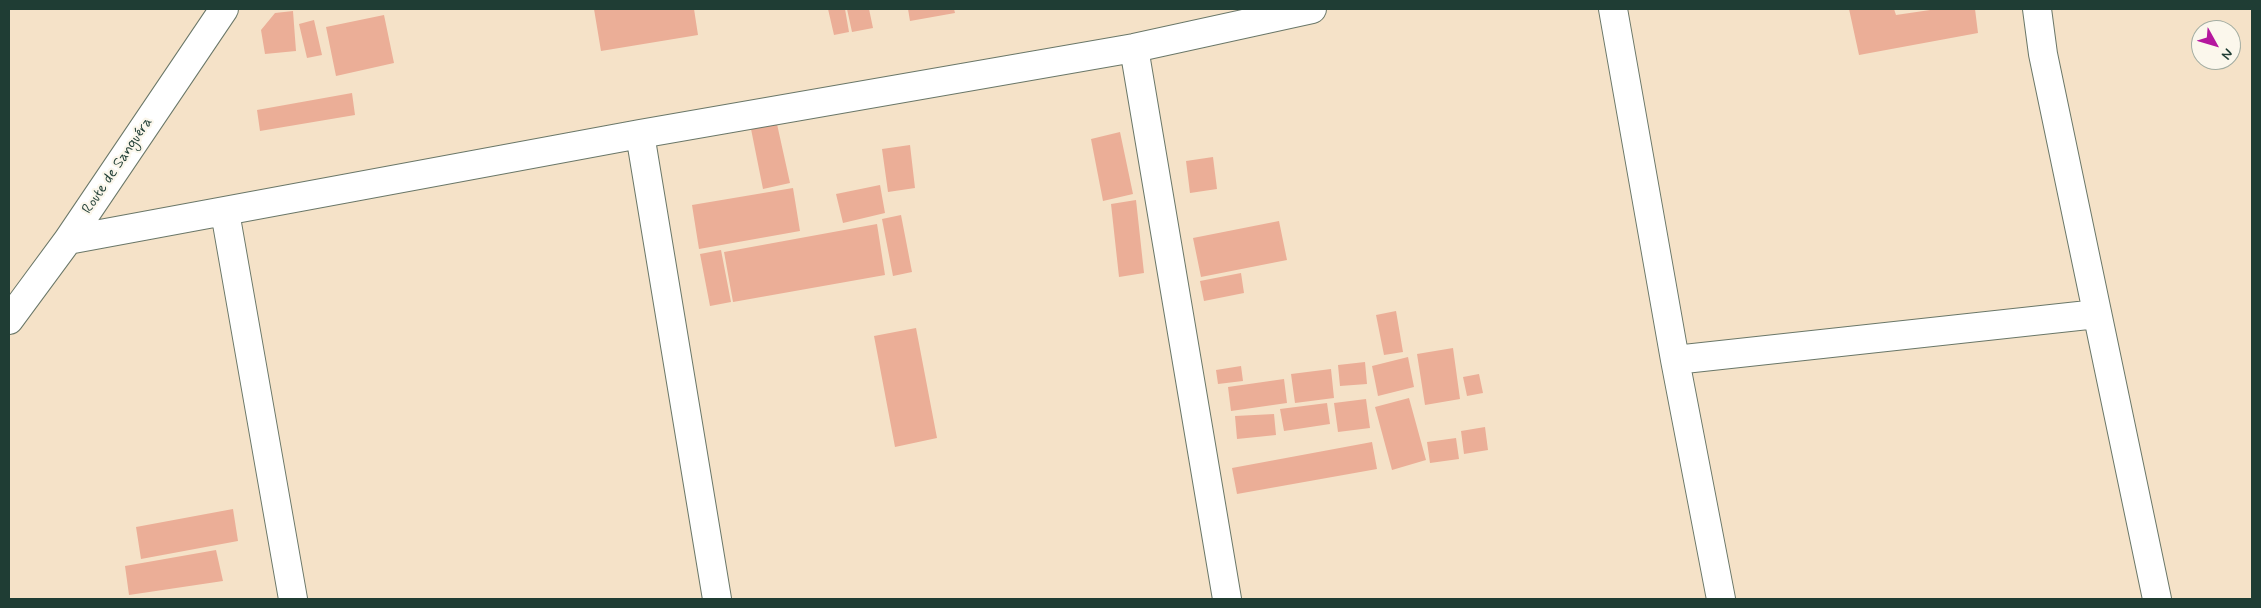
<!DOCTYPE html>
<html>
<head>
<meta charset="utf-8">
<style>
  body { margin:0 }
  #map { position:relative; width:2261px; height:608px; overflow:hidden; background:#f5e2c8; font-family:Mynerve,sans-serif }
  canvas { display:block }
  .frame { position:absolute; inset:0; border:10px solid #1f3d34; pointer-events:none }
  .north { position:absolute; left:2191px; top:20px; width:50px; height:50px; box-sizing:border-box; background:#fbf7ec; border:1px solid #a3ada2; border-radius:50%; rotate:129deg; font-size:14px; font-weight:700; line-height:20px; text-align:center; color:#1f3d34 }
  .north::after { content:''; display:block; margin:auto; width:18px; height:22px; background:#b5179e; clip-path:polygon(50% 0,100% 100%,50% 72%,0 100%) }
</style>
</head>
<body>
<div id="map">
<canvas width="2261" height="608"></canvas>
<div class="frame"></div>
<div class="north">N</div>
</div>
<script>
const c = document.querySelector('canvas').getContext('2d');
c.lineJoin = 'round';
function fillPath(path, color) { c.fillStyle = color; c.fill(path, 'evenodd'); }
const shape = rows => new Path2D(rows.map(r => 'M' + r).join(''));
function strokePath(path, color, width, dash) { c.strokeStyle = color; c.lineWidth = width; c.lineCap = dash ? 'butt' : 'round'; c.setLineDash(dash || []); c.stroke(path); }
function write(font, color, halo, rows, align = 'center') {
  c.font = font + ' Mynerve,sans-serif'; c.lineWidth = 4.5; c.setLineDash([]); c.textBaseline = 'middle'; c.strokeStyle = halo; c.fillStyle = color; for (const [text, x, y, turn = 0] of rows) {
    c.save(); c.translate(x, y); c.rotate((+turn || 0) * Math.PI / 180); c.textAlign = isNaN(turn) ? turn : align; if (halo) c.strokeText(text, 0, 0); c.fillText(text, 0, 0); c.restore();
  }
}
fillPath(shape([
  [594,9,694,9,698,35,601,51],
  [828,9,845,9,849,32,834,35],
  [847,9,869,9,873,28,852,32],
  [908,9,954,9,955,13,910,21],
  [1849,9,1894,9,1896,15,1937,9,1975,9,1978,33,1859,55],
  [293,11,296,51,265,54,261,30,275,13],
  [384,15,394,63,336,76,326,27],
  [314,20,322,55,307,58,299,24],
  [352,93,355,115,260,131,257,110],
  [777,124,790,183,763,189,751,129],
  [1120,132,1133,194,1103,201,1091,139],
  [910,145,915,188,888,192,882,149],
  [1213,157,1217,189,1190,193,1186,161],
  [880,185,885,213,843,223,836,194],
  [793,188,800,231,699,249,692,205],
  [1136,200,1144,273,1119,277,1111,204],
  [901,215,912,272,893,276,882,219],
  [1279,221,1287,260,1201,277,1193,238],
  [877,224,885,275,733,302,724,252],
  [721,250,731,302,710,306,700,254],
  [1241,273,1244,293,1204,301,1200,281],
  [1396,311,1403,352,1384,355,1376,315],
  [916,328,937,438,895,447,874,336],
  [1453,348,1460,399,1425,405,1417,354],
  [1408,357,1414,387,1378,396,1372,366],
  [1365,362,1367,384,1340,386,1338,365],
  [1241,366,1243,381,1218,384,1216,370],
  [1331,369,1334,398,1295,403,1291,374],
  [1479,374,1483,393,1467,396,1463,377],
  [1284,379,1287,403,1231,411,1228,387],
  [1409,398,1426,460,1392,470,1375,407],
  [1366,399,1370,428,1338,432,1334,403],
  [1327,403,1330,424,1284,431,1280,409],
  [1274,414,1276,435,1237,439,1235,416],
  [1485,427,1488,450,1464,454,1461,431],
  [1456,438,1459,459,1430,463,1427,442],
  [1372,442,1377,469,1237,494,1232,468],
  [233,509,238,541,141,559,136,527],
  [216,550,223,581,129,595,125,566]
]), '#ebae97');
const minor = shape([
  [1613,9,1675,360,1721,599],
  [2037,9,2043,54,2157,599],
  [1134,48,1227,599],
  [640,134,717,599],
  [225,212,293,599],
  [68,240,640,134,1134,48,1312,9],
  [9,320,68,240,224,9],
  [1675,360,2097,314]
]);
strokePath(minor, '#6a7768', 30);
strokePath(minor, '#fff', 28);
write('15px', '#1f3d34', '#fbf7ec', [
  ["Route de Sanguéra",118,166,-56]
]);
</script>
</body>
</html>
